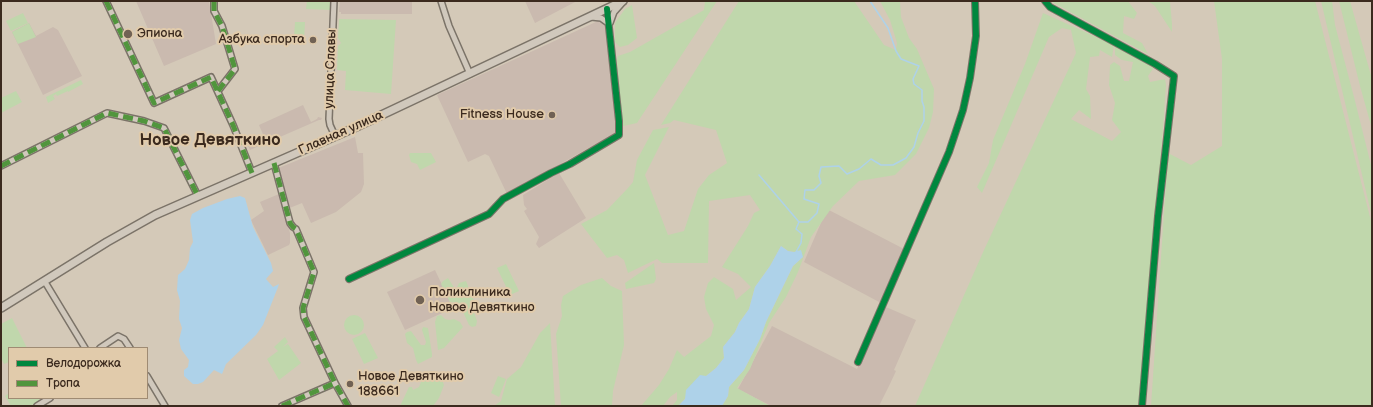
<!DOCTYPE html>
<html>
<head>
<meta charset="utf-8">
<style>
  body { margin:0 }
  #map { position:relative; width:1373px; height:407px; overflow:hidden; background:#d4c9b8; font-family:"Balsamiq Sans",sans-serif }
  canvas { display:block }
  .frame { position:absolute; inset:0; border:2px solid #3b2a1e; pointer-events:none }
  .legend { position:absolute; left:8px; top:347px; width:140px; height:52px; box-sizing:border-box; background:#e1cbab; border:1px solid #9f8b73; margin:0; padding:5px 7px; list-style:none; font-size:12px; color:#3b2a1e }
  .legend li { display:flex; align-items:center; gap:8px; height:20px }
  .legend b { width:20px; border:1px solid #9f8b73 }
</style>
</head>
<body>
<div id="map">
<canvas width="1373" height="407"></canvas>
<div class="frame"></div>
<ul class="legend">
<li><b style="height:5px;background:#00873e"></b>Велодорожка</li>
<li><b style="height:5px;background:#51953d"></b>Тропа</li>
</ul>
</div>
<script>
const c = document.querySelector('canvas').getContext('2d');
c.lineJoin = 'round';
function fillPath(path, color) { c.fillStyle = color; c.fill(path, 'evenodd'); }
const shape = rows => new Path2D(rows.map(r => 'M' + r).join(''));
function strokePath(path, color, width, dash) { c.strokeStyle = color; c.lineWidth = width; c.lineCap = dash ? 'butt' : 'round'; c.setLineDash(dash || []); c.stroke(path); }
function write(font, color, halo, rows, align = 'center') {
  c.font = font + ' "Balsamiq Sans",sans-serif'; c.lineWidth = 4; c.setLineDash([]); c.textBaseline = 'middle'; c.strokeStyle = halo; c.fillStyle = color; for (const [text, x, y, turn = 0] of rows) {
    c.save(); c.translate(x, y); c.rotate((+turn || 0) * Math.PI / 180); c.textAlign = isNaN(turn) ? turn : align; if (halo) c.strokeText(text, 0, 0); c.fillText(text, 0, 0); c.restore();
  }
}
fillPath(shape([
  [136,1,209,1,216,44,164,66],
  [340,1,412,1,412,14,341,14,341,12,339,12],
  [525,1,577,1,535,23],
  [598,21,605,25,606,29,618,124,615,135,594,145,507,194,489,156,485,154,468,162,437,95],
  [29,23,36,36,53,27,58,30,82,76,43,95,12,32],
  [303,105,311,122,317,119,318,117,322,118,321,120,319,120,250,150,248,146,265,139,259,125],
  [355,137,358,153,363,153,364,184,361,192,336,212,311,223,302,203,287,209,276,169],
  [559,173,586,218,539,248,536,244,539,237,524,211,527,209,524,205,523,195],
  [279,194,290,233,290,243,289,245,268,255,251,220,264,211,260,202],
  [827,209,904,249,903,253,901,253,900,259,881,303,804,262],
  [435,270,453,308,405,330,387,292],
  [886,307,916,320,894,370,896,371,889,386,879,406,771,406,738,389,772,326,857,369]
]), '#cabaaf');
fillPath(shape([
  [307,1,332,1,332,10,306,9],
  [705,1,717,1,637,123,623,126,616,63,618,56,630,52,704,10],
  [739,1,854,1,884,45,896,50,897,43,890,20,880,1,900,1,901,17,909,38,917,49,934,89,933,112,929,128,916,154,895,175,859,181,833,206,811,237,798,272,786,297,769,323,750,369,737,388,770,406,722,406,728,396,729,387,744,370,760,339,766,322,793,266,803,257,794,252,788,251,781,246,770,266,755,287,749,309,739,323,735,332,723,347,724,358,716,368,706,376,678,406,672,406,677,400,677,392,670,397,663,406,641,406,659,385,669,369,677,350,684,357,711,336,714,325,706,309,704,297,708,283,714,277,733,289,736,300,751,287,738,274,722,267,748,226,754,213,760,210,750,195,709,201,708,263,662,263,657,259,628,273,624,260,617,255,607,258,581,224,607,210,628,188,633,182,637,160,653,130,669,127,645,175,668,235,684,231,698,189,709,175,727,163,716,130,674,120,670,123,661,125],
  [1050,1,1128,1,1137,13,1134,19,1124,16,1123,33,1142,43,1148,54],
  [1148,1,1170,1,1172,24,1172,32,1155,6],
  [1214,1,1315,1,1372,225,1372,406,1151,406,1168,153,1191,165,1222,146,1222,59],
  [1321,1,1332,1,1335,25,1354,97,1372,169,1372,217],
  [1339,1,1350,1,1372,79,1372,129,1360,86],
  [632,5,637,38,628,45,620,47,615,42,615,23,625,9],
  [23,13,28,23,11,31,6,21],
  [1043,13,1114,45,1112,57,1100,50,1099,56,1090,57,1086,89,1090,96,1091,119,1079,110,1071,119,1112,141,1121,132,1112,120,1115,103,1109,85,1110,65,1114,62,1120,66,1124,81,1129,81,1133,62,1122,60,1115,55,1115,45,1155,66,1148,76,1150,82,1165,79,1166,85,1155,239,1140,406,915,406,984,250,1076,53,1071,30,1062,28,1049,37,982,193,977,187,989,163,993,140,1025,64],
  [339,19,396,20,391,94,345,90,346,71,337,70,338,46,341,43,338,38],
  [295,22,305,22,304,42,295,41,294,38],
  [29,23,36,37,18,44,12,32],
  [81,80,83,84,68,92,68,91,57,96,56,94,53,96,55,99,48,103,46,97],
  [16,91,22,102,1,113,1,98],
  [410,153,431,153,436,162,420,170,417,164,411,162,409,155],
  [654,263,656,279,654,283,626,289,625,283],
  [506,264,519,291,510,295,497,268],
  [448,278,457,292,457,287,459,283,466,281,476,306,474,313,477,321,476,326,472,327,469,325,459,303,450,302,441,284,443,281],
  [602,278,611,286,622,291,624,345,613,391,612,406,561,406,556,334,562,316,561,305,563,296,581,285],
  [441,315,445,319,449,320,454,319,460,322,463,327,444,348,438,350,435,322,437,316],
  '344 325a10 10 0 1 1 20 0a10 10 0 1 1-20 0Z',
  [12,318,27,348,9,348,9,362,4,364,1,358,1,324],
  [550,323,555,406,494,406,501,401,507,379,521,367,540,333],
  [423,327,428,328,432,354,432,357,418,364,416,360,413,348,407,343,405,334,407,332,411,331,421,345,425,345,426,342,422,330],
  [365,333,378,358,364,364,352,339],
  [285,337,288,342,283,347,288,344,301,363,279,380,267,359,278,351,274,347],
  [429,371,433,373,439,372,444,385,439,398,433,406,400,406,409,387,412,387,413,390,419,387,424,374],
  [498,376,506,379,499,397,491,393],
  [9,393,9,398,38,398,40,400,31,406,19,406,18,405,11,406,5,396]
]), '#c0d7ac');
fillPath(shape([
  [240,196,245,198,253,227,271,263,273,271,266,279,273,287,279,284,278,287,263,325,256,335,226,364,222,374,214,370,203,382,198,384,193,384,184,376,184,370,188,367,189,360,181,349,179,340,182,328,179,319,180,301,177,290,178,275,185,269,189,260,190,248,193,242,190,220,192,214,203,208,227,199],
  [781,246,788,251,794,252,801,250,803,257,793,266,766,322,760,339,744,370,729,387,728,396,722,406,678,406,685,399,686,390,700,375,706,376,716,368,724,358,723,347,735,332,739,323,749,309,755,287,770,266]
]), '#aed2e9');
strokePath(shape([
  [759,175,799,222],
  [796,252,801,243,802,234,796,229,799,222,808,222,817,213,819,204,804,199,805,190,814,190,821,183,819,176,821,167,839,166,847,174,859,169,871,159,881,165,893,165,906,158,914,147,918,133,924,121,924,107,922,101,922,90,914,84,913,79,919,66,901,59,896,51,888,28,870,1]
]), '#aed2e9', 1.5);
const street = shape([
  [106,1,154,103,211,77,233,125,252,173],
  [214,1,214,11,222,26,235,69,218,91],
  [334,1,329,119,330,125,335,136],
  [441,1,449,26,470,74],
  [1045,1,1050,7,1155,64,1174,76,1158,216,1142,406],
  [591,17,601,18,608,23],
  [610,23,614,12,622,3],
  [274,163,290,223,293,227,296,229,314,272,303,308,304,317,335,383,348,406],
  [1,166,107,113,144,121,164,128,198,196],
  [349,279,489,214,503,199,551,173,570,164,619,135,619,121,607,9],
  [45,282,85,348],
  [100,348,118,336,124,339,130,348],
  [858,362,949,152,963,110,970,78,976,36,975,1],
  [147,376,165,406],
  [37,406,50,398],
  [282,406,335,383]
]);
const secondary = shape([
  [1,308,107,242,155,215,354,128,623,1]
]);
strokePath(street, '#7b7368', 8);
strokePath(secondary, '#7b7368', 10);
strokePath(street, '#d0c8bc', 5);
strokePath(secondary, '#d0c8bc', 7);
strokePath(shape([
  [106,1,154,103,211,77,233,125,252,173],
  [214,1,214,11,222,26,235,69,218,91],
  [274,163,290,223,293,227,296,229,314,272,303,308,304,317,335,383,348,406],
  [1,166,107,113,144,121,164,128,198,196],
  [282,406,335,383]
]), '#51953d', 5, [10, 5]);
strokePath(shape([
  [1045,1,1050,7,1155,64,1174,76,1158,216,1142,406],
  [349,279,489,214,503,199,551,173,570,164,619,135,619,121,607,9],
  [858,362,949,152,963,110,970,78,976,36,975,1]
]), '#00873e', 6);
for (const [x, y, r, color] of [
  [128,34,5,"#716254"],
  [313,40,4,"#716254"],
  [552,115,4,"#716254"],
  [420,300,5,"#716254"],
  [350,384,4,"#716254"]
]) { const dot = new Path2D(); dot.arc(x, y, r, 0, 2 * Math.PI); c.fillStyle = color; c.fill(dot); strokePath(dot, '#e1cbab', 1.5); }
write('13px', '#3b2a1e', '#e1cbab', [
  ["Эпиона",137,34],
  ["Азбука спорта",305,40,"right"],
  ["Fitness House",544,115,"right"],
  ["Поликлиника",429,293],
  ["Новое Девяткино",429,308],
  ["Новое Девяткино",358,377],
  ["188661",358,392]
], 'left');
write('13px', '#3b2a1e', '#e1cbab', [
  ["улица Славы",331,69,-88],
  ["Главная улица",341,133,-24]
]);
write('bold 17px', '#3b2a1e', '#e1cbab', [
  ["Новое Девяткино",210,141]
]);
</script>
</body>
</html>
